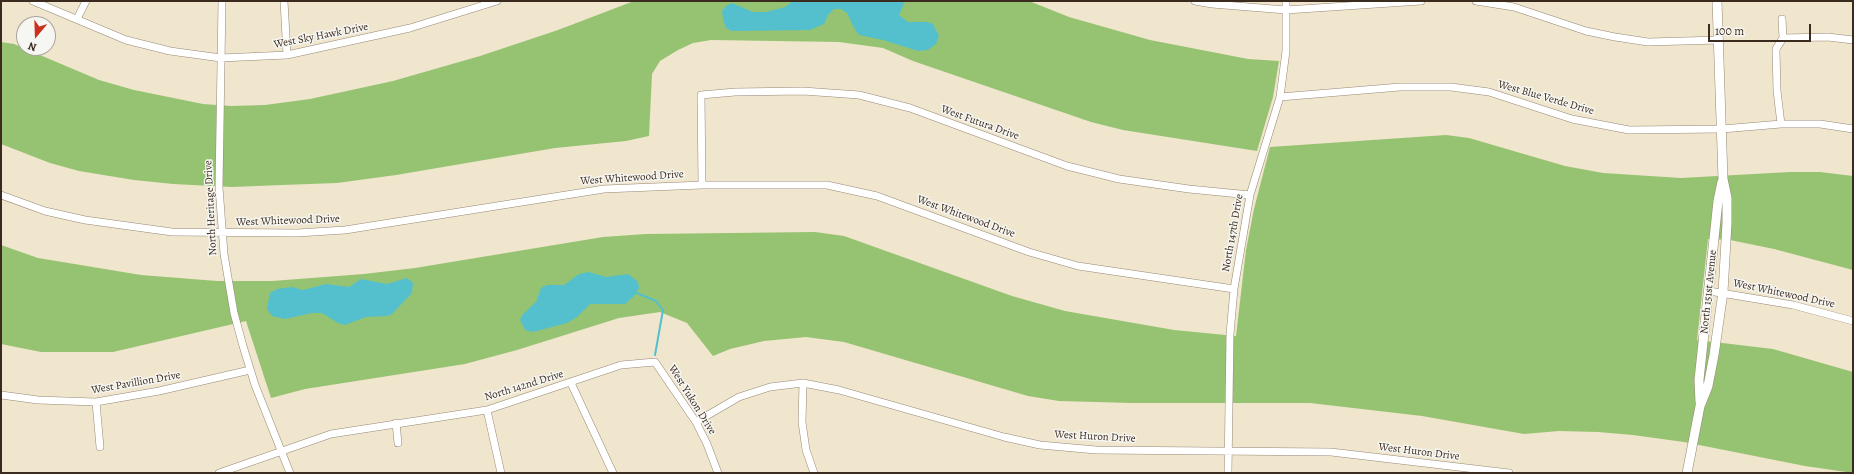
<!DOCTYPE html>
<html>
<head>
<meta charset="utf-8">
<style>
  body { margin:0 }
  #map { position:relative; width:1854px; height:474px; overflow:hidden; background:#f0e5cd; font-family:Alegreya,serif }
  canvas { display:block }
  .frame { position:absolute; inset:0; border:2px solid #3b2a1e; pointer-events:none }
  .north { position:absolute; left:16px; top:16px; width:40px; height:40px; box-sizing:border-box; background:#f6f6f2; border:1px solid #aba49d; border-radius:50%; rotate:199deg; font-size:11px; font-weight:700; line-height:16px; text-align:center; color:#3b2a1e }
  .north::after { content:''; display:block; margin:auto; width:14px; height:18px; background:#c8321e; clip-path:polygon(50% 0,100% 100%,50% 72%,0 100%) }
  .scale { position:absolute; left:1708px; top:24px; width:103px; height:18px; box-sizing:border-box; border:2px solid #3b2a1e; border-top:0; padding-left:5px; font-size:12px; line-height:14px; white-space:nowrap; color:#3b2a1e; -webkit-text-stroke:3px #f6f6f2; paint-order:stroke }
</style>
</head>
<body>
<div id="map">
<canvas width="1854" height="474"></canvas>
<div class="frame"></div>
<div class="north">N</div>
<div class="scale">100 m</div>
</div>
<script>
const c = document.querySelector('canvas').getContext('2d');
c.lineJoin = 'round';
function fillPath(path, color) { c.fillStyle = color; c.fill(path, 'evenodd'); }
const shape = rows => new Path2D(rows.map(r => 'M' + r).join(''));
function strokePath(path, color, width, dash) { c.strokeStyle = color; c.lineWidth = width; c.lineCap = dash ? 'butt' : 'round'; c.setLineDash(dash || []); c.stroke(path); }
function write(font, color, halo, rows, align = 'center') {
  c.font = font + ' Alegreya,serif'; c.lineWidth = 3; c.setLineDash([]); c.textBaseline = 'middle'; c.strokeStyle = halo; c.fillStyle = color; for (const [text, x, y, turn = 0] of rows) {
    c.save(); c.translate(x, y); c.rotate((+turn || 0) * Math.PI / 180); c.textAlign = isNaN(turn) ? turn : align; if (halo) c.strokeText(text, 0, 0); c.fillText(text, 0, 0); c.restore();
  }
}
fillPath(shape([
  [634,1,1029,1,1069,17,1150,40,1248,59,1279,61,1273,97,1257,151,1123,130,1091,122,913,61,883,48,839,42,711,40,693,43,678,50,660,61,652,74,649,136,626,141,555,148,396,175,337,183,282,185,232,187,173,184,134,180,79,171,50,163,1,144,1,42,14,44,99,80,134,90,203,104,231,106,265,105,310,99,393,81,480,56,558,30],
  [1446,135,1469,138,1565,166,1603,173,1681,178,1790,172,1820,172,1853,176,1853,270,1774,249,1730,240,1708,239,1697,340,1773,349,1853,372,1853,473,1805,466,1684,442,1633,435,1598,432,1559,431,1524,434,1422,416,1310,403,1132,403,1059,401,1028,396,844,342,806,337,764,341,730,349,713,356,687,323,660,312,619,318,517,350,465,364,305,389,271,398,246,321,113,352,41,352,1,344,1,245,38,258,141,275,217,281,272,281,364,274,415,268,603,237,646,234,815,232,844,236,1012,296,1065,311,1174,330,1236,336,1246,250,1254,209,1270,147]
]), '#96c371');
fillPath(shape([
  [793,1,905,1,899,15,908,22,927,22,933,24,939,36,936,44,928,50,918,51,883,40,859,35,854,28,847,13,841,9,834,9,828,15,824,24,810,30,732,31,726,28,723,19,722,11,726,6,732,3,753,12,766,12,785,7],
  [589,272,606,277,628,274,638,282,639,288,634,296,625,304,590,304,577,317,567,323,533,332,525,330,520,320,522,315,536,302,541,288,547,285,564,285,579,274],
  [407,278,413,283,412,293,392,314,387,316,366,317,345,325,338,323,322,313,312,313,285,319,272,316,267,309,270,293,277,289,292,287,303,290,326,284,349,287,361,279,387,284]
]), '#54c0cd');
strokePath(shape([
  [634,292,656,301,663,310,655,355]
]), '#54c0cd', 2);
const minor = shape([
  [33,1,126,40,170,51,221,58,287,55,410,28,497,1],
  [222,1,219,187,224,254,234,313,243,346,255,385,290,473],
  [284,1,287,55],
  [1195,1,1212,4,1286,10,1421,1],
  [1476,1,1514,7,1586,31,1615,37,1648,42,1719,40],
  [77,19,86,1],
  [1783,38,1828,37,1853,40],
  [1280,97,1400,87,1451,87,1489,92,1572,119,1629,130,1722,129,1781,124,1820,124,1853,129],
  [1781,124,1777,91,1776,49,1783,38,1782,19],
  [702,185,701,95,735,92,803,91,859,95,910,108,1067,166,1119,179,1189,189,1250,195],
  [1,195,45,211,85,220,172,232,297,233,345,230,604,189,702,185,827,185,877,196,1029,252,1078,266,1234,289],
  [1709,291,1793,305,1853,321],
  [571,383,613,473],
  [803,383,802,422,806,450,814,473],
  [1,395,38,400,96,402,159,391,250,370],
  [96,402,100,447],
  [487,410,501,473],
  [696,422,739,397,770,387,803,383,839,390,1004,437,1040,445,1096,450,1331,452,1509,473],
  [396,423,398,443],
  [219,473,331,434,487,410,621,365,655,362,696,422,707,444,718,473],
  [1228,473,1230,334,1234,289,1250,195,1280,97,1286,51,1286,1]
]);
const tertiary = shape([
  [1700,402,1699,380,1718,201,1722,182],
  [1687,473,1700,406,1708,386,1714,355,1723,292,1727,223,1727,198,1723,179,1717,1]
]);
strokePath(minor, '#968876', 8);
strokePath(tertiary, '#968876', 10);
strokePath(minor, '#fff', 7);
strokePath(tertiary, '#fff', 9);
write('11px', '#3b2a1e', '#f6f6f2', [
  ["West Sky Hawk Drive",321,36,-11],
  ["West Blue Verde Drive",1546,98,16],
  ["West Futura Drive",980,123,20],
  ["West Whitewood Drive",632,178,-4],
  ["North Heritage Drive",211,208,-93],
  ["West Whitewood Drive",966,217,20],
  ["West Whitewood Drive",288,221,-2],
  ["North 147th Drive",1233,233,-80],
  ["North 151st Avenue",1709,292,-84],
  ["West Whitewood Drive",1784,294,12],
  ["West Pavillion Drive",136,383,-10],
  ["North 142nd Drive",524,386,-17],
  ["West Yukon Drive",692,400,58],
  ["West Huron Drive",1095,437,3],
  ["West Huron Drive",1419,452,7]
]);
</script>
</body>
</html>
